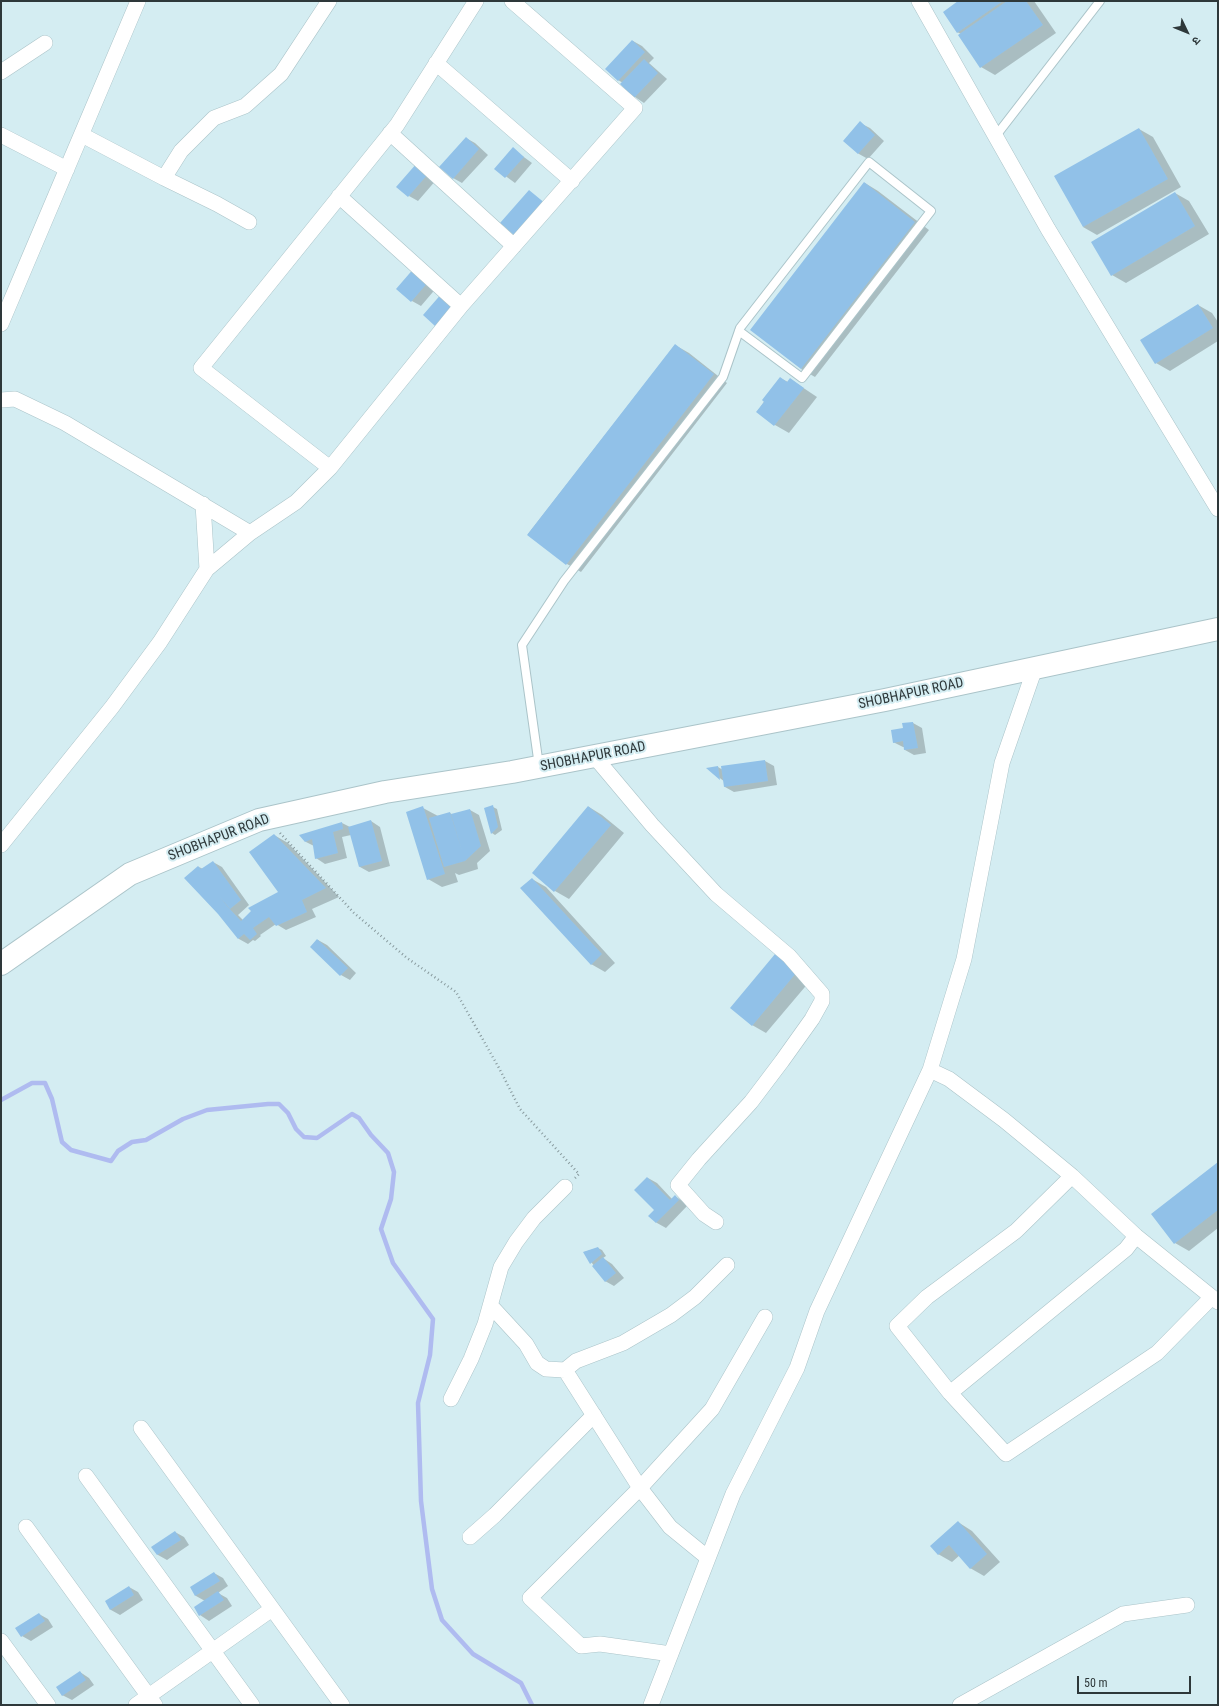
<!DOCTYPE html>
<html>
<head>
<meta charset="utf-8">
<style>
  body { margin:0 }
  #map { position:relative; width:1219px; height:1706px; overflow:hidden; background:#d4edf2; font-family:"Roboto Condensed","Noto Sans Devanagari",sans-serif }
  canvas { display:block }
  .frame { position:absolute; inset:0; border:2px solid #2e383a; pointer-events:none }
  .north { position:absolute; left:1167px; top:12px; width:40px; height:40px; -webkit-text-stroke:3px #d4edf2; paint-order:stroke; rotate:133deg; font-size:11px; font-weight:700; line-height:16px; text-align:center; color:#2e383a }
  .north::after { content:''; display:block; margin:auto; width:14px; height:18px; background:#2e383a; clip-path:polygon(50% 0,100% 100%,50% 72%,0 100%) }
  .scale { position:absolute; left:1077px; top:1676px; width:114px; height:18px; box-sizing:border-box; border:2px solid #2e383a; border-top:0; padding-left:5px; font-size:12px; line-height:14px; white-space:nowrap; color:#2e383a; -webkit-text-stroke:3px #d4edf2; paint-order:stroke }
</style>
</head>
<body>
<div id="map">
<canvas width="1219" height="1706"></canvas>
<div class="frame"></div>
<div class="north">उ</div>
<div class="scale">50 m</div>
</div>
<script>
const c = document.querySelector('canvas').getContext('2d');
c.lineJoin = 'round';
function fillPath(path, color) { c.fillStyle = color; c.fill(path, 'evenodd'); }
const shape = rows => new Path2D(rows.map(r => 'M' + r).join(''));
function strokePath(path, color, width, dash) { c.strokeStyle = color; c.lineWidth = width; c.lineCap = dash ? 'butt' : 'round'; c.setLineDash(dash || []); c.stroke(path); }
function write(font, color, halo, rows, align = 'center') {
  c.font = font + ' "Roboto Condensed",sans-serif'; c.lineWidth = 4; c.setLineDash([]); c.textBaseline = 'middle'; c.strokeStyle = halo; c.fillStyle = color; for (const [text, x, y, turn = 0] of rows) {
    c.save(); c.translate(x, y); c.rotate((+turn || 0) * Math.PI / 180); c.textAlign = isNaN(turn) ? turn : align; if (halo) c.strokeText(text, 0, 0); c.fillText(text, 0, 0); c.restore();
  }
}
fillPath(shape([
  [960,1,1034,1,1056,33,995,75,981,67,961,34,957,32],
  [633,41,642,46,654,58,649,63,667,79,644,103,635,97,621,84,623,83,618,80],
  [860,123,870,128,884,141,868,159,859,154,844,141],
  [1139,129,1153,137,1181,187,1097,235,1083,227],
  [466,138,475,143,488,155,462,183,453,178],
  [513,149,532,163,515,183,496,169],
  [417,164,437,179,418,201,409,196],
  [865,183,878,191,929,230,815,377,801,369],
  [1175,193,1189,201,1209,234,1126,283,1112,275],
  [415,269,438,286,421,306,412,301],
  [1198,305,1212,313,1218,322,1218,341,1170,371,1156,363],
  [675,345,689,353,727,383,581,572,567,564,528,534],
  [780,378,788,382,790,379,817,397,789,433,775,425,757,412],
  [913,723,922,728,926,753,914,755,905,750,905,747,903,747,893,742,904,729],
  [765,761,774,766,777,785,734,792,725,787,725,782,708,769,718,767,723,770],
  [493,807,497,809,502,830,495,835,492,833],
  [589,807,602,815,624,833,569,899,555,891,534,873],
  [423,808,438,816,450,813,453,815,470,810,479,815,490,851,477,863,478,869,459,875,455,873,458,882,442,887,428,879],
  [371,821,380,827,390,866,369,872,360,867,351,835,342,837,347,858,325,864,316,858,314,846,306,842,301,836,342,823,350,827],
  [274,835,288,843,339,897,312,909,316,917,286,930,276,924,260,935,261,936,255,941,253,940,248,944,239,939,219,914,199,867,203,869,213,862,222,867,249,905,238,915,243,920,280,892],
  [532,879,546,887,615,963,605,972,591,964],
  [318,940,327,945,356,973,350,980,341,975,311,947],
  [775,955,810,981,766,1033,752,1025],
  [1218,1163,1218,1228,1189,1251,1175,1243,1153,1214],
  [648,1178,657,1183,672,1199,675,1196,688,1205,666,1228,657,1223,650,1216,656,1210],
  [598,1248,602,1250,606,1256,603,1258,612,1264,624,1278,614,1286,605,1281,584,1252],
  [958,1522,972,1531,1000,1562,984,1576,970,1568,960,1555,952,1562,938,1554],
  [175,1532,184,1537,189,1545,167,1560,158,1555,152,1547],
  [214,1573,223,1578,228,1586,218,1593,227,1598,232,1606,209,1621,200,1615,205,1601,196,1596,191,1588],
  [129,1587,138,1592,143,1600,120,1615,111,1610,106,1602],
  [39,1614,48,1619,53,1627,31,1641,22,1636],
  [80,1672,89,1678,94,1685,72,1700,62,1695]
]), '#0003');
strokePath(shape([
  [1,1100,32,1083,45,1083,52,1099,62,1142,71,1150,111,1161,118,1151,132,1142,146,1140,183,1119,207,1110,268,1104,279,1104,288,1113,296,1129,304,1137,317,1138,352,1114,359,1118,371,1135,388,1153,394,1172,391,1199,381,1229,393,1263,433,1319,430,1355,418,1403,421,1501,432,1589,442,1620,473,1654,521,1683,532,1705]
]), '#afbbf0', 4.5);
fillPath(shape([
  [958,1,1003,1,957,33,943,12],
  [1007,1,1026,1,1043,25,980,68,958,35],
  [632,40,645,52,618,81,605,69],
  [644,59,658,73,634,98,620,84],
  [860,121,875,135,858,154,843,141],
  [1139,128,1168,179,1083,227,1054,176],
  [466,137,479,149,453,179,439,167],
  [513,147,524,157,505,178,494,169],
  [417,163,429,173,408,197,396,187],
  [864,182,915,222,801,369,750,330],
  [529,190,546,204,516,237,500,223],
  [1175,192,1195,226,1111,276,1091,242],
  [415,267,430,280,411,302,396,289],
  [443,292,455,303,435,326,423,315],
  [1198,304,1213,328,1155,364,1140,340],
  [675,344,714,374,566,565,527,535],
  [780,377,787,382,790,378,804,388,774,426,756,412,764,402,762,400],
  [913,722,918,748,904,750,903,741,893,743,891,730,903,728,902,723],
  [765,760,768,781,724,787,721,766],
  [718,766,720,780,706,768],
  [493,805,498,827,491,834,484,808],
  [423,806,445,874,427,880,406,812],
  [588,806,611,825,554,892,532,873],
  [470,809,481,846,465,861,444,867,429,818,450,812,462,851,451,814],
  [371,820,382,861,359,867,348,827],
  [342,822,343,829,333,832,338,853,315,859,312,839,305,842,299,835],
  [274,834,326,888,302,900,307,912,276,926,269,917,253,928,257,934,250,940,244,934,238,939,218,914,184,878,198,866,201,869,213,861,241,900,230,909,220,897,227,906,241,921,251,911,248,908,278,892,249,852],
  [532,878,602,954,591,965,520,888],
  [317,939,348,968,340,976,310,947],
  [775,954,797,972,752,1026,730,1008],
  [1218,1162,1218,1210,1174,1244,1151,1214],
  [647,1177,670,1200,675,1195,679,1200,656,1223,648,1216,654,1210,634,1190],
  [598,1247,602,1254,590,1264,583,1252],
  [603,1257,616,1273,605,1282,592,1266],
  [958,1521,987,1554,970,1569,949,1545,938,1555,930,1546],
  [175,1531,181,1540,157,1555,151,1547],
  [214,1572,220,1581,195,1596,190,1587],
  [129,1586,134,1595,110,1610,105,1601],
  [218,1591,224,1600,199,1616,194,1607],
  [39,1613,45,1621,21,1637,15,1628],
  [80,1671,86,1680,62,1696,56,1687]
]), '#91c1e8');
const lane = shape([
  [995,137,1100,1],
  [539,766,522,645,564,581,723,377,740,328,869,162,931,211,802,378,739,331]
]);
const street = shape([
  [919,1,1048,229,1218,509],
  [436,63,572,181],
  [1,72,45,43],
  [390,133,514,246],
  [1,135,67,169],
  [82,135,164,178,181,151,214,118,245,106,281,74,329,1],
  [164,178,217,204,249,222],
  [339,196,461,306],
  [1,324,138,1],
  [1,400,15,399,65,423,250,533,296,502,330,468,461,306,635,108,512,1],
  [330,468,201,368,397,125,476,1],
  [203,504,207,569],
  [594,756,652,825,716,894,789,956,822,994,822,1001,812,1019,782,1061,751,1102,699,1159,678,1185,704,1214,716,1222],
  [1,845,112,707,160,642,207,569,250,533],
  [930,1070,949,1079,1004,1120,1072,1176,1136,1236,1218,1302],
  [1072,1176,1016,1231,927,1297,897,1326,950,1393,1006,1454,1157,1353,1212,1297],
  [491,1306,526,1344,537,1363,546,1369,565,1370,576,1361,623,1343,671,1315,695,1297,727,1265],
  [565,1370,640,1488,670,1527,708,1558],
  [950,1393,1126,1249,1136,1236],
  [451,1399,471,1359,485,1324,501,1267,516,1242,534,1218,565,1187],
  [141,1428,342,1705],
  [86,1476,252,1705],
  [26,1527,155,1705],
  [470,1537,495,1515,594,1415],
  [1,1641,48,1705],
  [671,1654,600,1644,581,1646,530,1598,640,1488,712,1409,765,1317],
  [136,1705,272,1609],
  [651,1705,733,1494,797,1368,817,1311,930,1070,964,959,1002,763,1035,668],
  [960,1705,1123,1614,1187,1605]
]);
const primary = shape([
  [1,964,130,874,259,820,385,792,512,772,885,700,1218,629]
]);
strokePath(lane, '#abc4c9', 10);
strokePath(street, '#abc4c9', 16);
strokePath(primary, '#abc4c9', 24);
strokePath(shape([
  [280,833,354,913,407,958,456,992,499,1068,520,1109,579,1174,575,1178]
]), '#889a9e', 2.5, [1, 3]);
strokePath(lane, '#fff', 8);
strokePath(street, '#fff', 15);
strokePath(primary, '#fff', 22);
write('14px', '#2e383a', '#d4edf2', [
  ["SHOBHAPUR ROAD",911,694,-12],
  ["SHOBHAPUR ROAD",593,757,-11],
  ["SHOBHAPUR ROAD",219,838,-21]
]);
</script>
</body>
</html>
